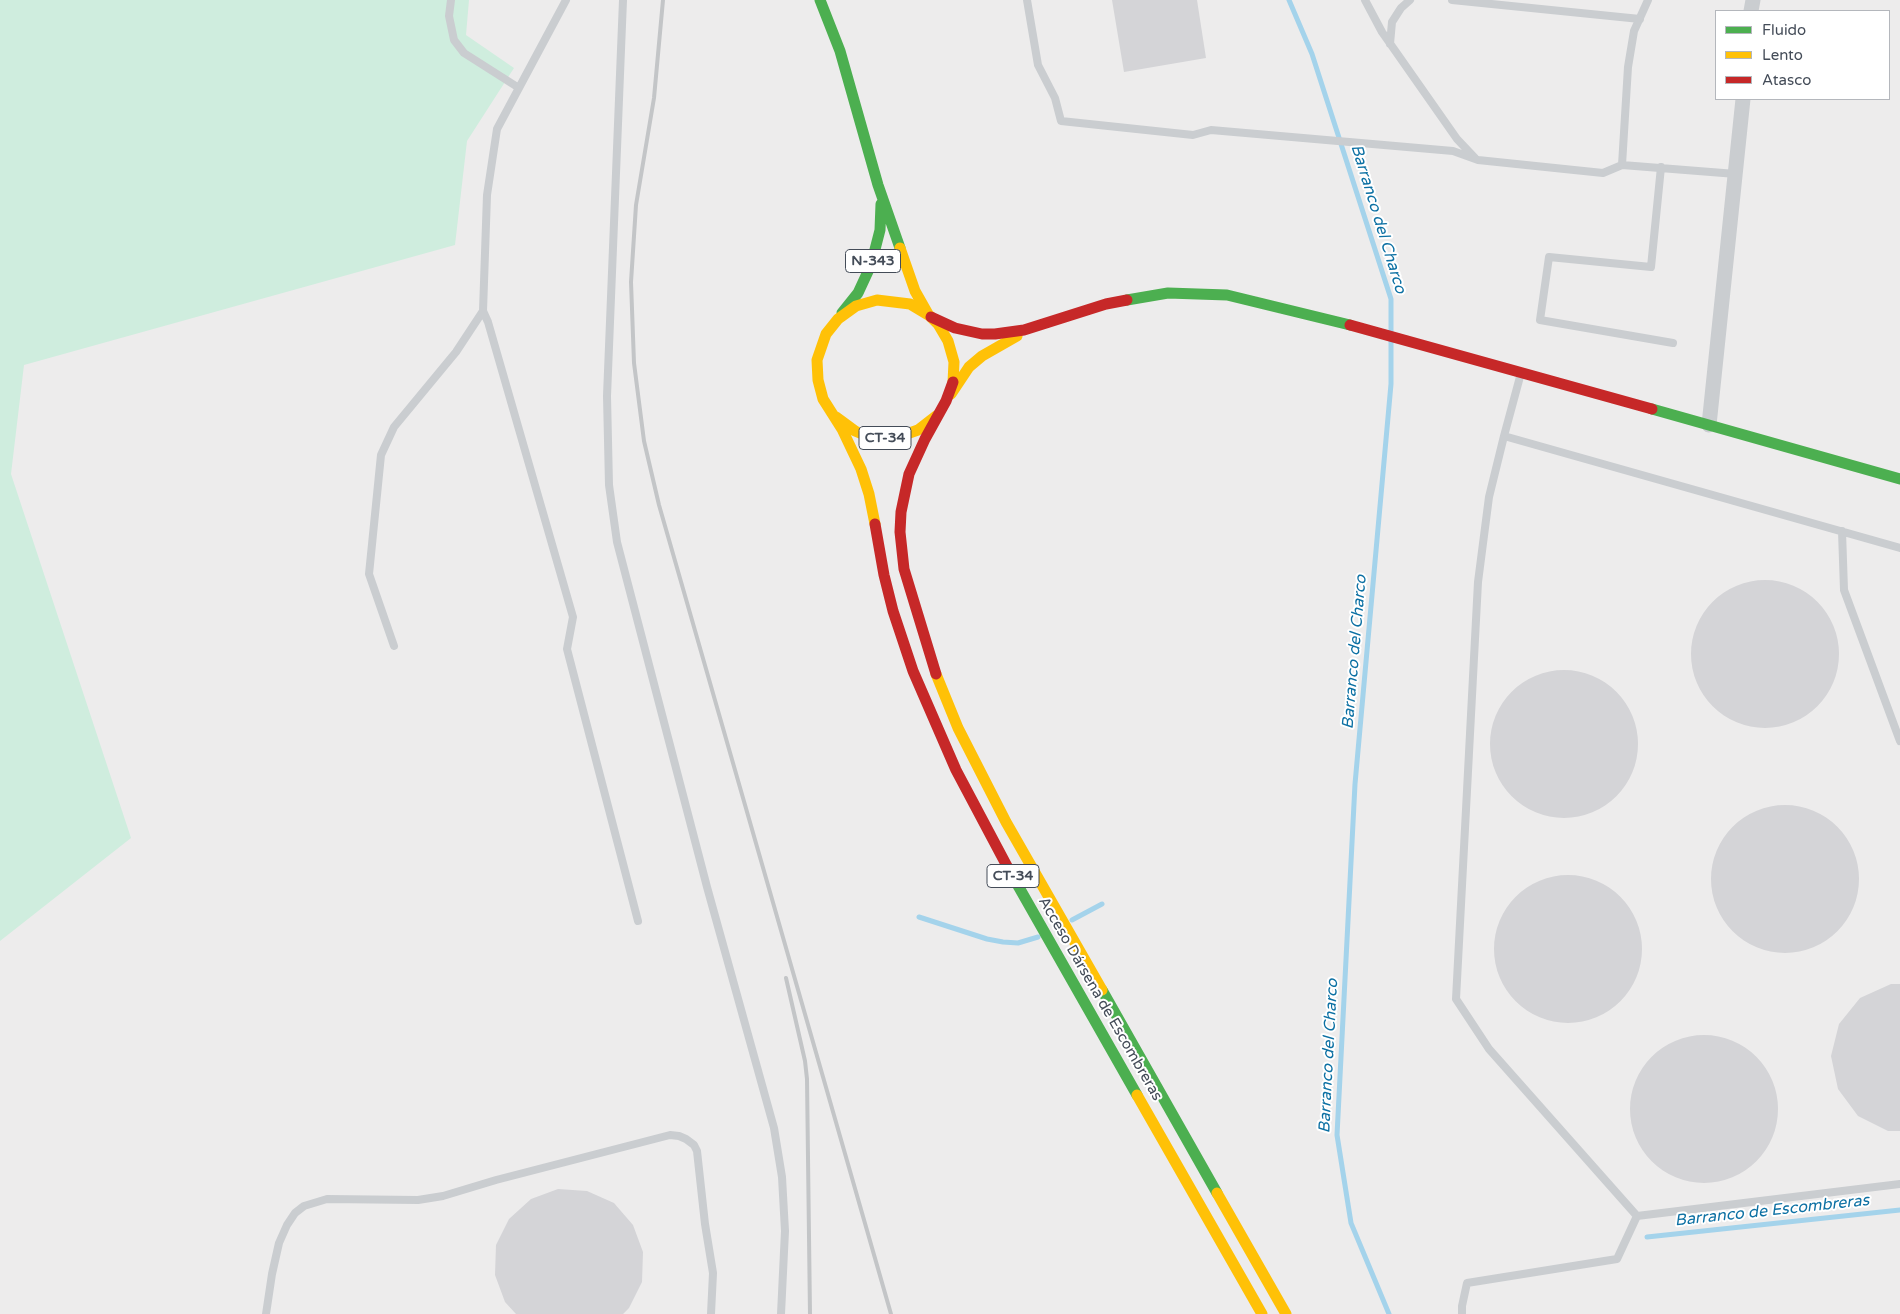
<!DOCTYPE html>
<html>
<head>
<meta charset="utf-8">
<style>
  body { margin:0 }
  #map { position:relative; width:1900px; height:1314px; overflow:hidden; background:#edecec; font-family:"Varela Round",sans-serif }
  canvas { display:block }
  .legend { position:absolute; left:1715px; top:10px; width:175px; height:90px; box-sizing:border-box; background:#fff; border:1px solid #b4b7bc; margin:0; padding:6px 9px; list-style:none; font-size:15px; color:#444c58 }
  .legend li { display:flex; align-items:center; gap:10px; height:25px }
  .legend b { width:25px; border:1px solid #b4b7bc }
</style>
</head>
<body>
<div id="map">
<canvas width="1900" height="1314"></canvas>
<ul class="legend">
<li><b style="height:6px;background:#4caf50"></b>Fluido</li>
<li><b style="height:6px;background:#ffc107"></b>Lento</li>
<li><b style="height:6px;background:#c62828"></b>Atasco</li>
</ul>
</div>
<script>
const c = document.querySelector('canvas').getContext('2d');
c.lineJoin = 'round';
function fillPath(path, color) { c.fillStyle = color; c.fill(path, 'evenodd'); }
const shape = rows => new Path2D(rows.map(r => 'M' + r).join(''));
function strokePath(path, color, width, dash) { c.strokeStyle = color; c.lineWidth = width; c.lineCap = dash ? 'butt' : 'round'; c.setLineDash(dash || []); c.stroke(path); }
function write(font, color, halo, rows, align = 'center') {
  c.font = font + ' "Varela Round",sans-serif'; c.lineWidth = 4; c.setLineDash([]); c.textBaseline = 'middle'; c.strokeStyle = halo; c.fillStyle = color; for (const [text, x, y, turn = 0] of rows) {
    c.save(); c.translate(x, y); c.rotate((+turn || 0) * Math.PI / 180); c.textAlign = isNaN(turn) ? turn : align; if (halo) c.strokeText(text, 0, 0); c.fillText(text, 0, 0); c.restore();
  }
}
fillPath(shape([
  [0,0,469,0,466,35,514,68,467,141,455,245,24,365,11,474,131,838,0,941]
]), '#cfedde');
strokePath(shape([
  [1289,0,1312,54,1391,299,1391,332],
  [919,917,987,939,1003,942,1018,943,1038,937],
  [1072,920,1102,904],
  [1647,1237,1900,1210],
  [1389,1314,1351,1223,1337,1135,1355,784,1391,384,1391,340]
]), '#a4d3eb', 5);
fillPath(shape([
  [1112,0,1197,0,1206,58,1124,72],
  '1691 654a74 74 0 1 1 148 0a74 74 0 1 1-148 0Z',
  '1490 744a74 74 0 1 1 148 0a74 74 0 1 1-148 0Z',
  '1711 879a74 74 0 1 1 148 0a74 74 0 1 1-148 0Z',
  '1494 949a74 74 0 1 1 148 0a74 74 0 1 1-148 0Z',
  [1891,984,1900,984,1900,1131,1888,1131,1858,1116,1838,1089,1831,1056,1839,1024,1860,998],
  '1630 1109a74 74 0 1 1 148 0a74 74 0 1 1-148 0Z',
  [558,1189,587,1191,614,1203,633,1225,643,1252,642,1282,629,1308,623,1314,516,1314,505,1302,495,1275,496,1245,509,1219,531,1199]
]), '#d4d4d7');
strokePath(shape([
  [451,0,449,16,454,40,464,53,519,88],
  [566,0,497,129,487,195,483,311,488,322,573,617,567,649,638,921],
  [623,0,607,396,609,485,617,542,707,887,774,1128,782,1177,785,1231,781,1314],
  [1027,0,1038,65,1055,98,1061,121,1193,135,1211,130,1453,151,1478,160,1603,173,1622,165,1736,174],
  [1365,0,1382,32,1457,139,1475,158],
  [1452,0,1640,19],
  [1390,44,1392,22,1401,8,1410,0],
  [1622,165,1628,67,1634,31,1648,0],
  [1661,167,1651,267,1549,257,1540,320,1673,343],
  [1521,373,1504,436,1900,548],
  [1504,436,1489,497,1478,582,1456,999,1489,1049,1637,1216,1900,1184],
  [1842,531,1844,590,1900,741],
  [394,646,369,574,381,455,394,427,456,352,483,311],
  [266,1314,272,1274,279,1243,287,1225,295,1213,304,1206,327,1199,418,1200,443,1196,496,1180,670,1135,679,1136,686,1139,694,1145,697,1151,705,1224,713,1273,711,1314],
  [1462,1314,1462,1306,1467,1283,1617,1259,1637,1216]
]), '#cacdd0', 8);
strokePath(shape([
  [1751,11,1753,0],
  [1709,425,1743,99]
]), '#cacdd0', 15);
strokePath(shape([
  [820,0,840,51,878,185,900,248],
  [1127,300,1168,293,1227,295,1350,325],
  [842,313,858,293,871,265,880,230,881,204],
  [1652,409,1900,479],
  [1008,868,1137,1095],
  [1102,990,1217,1193]
]), '#4caf50', 11);
strokePath(shape([
  [900,248,915,291,928,314],
  [951,394,969,367,982,356,1017,336],
  [836,417,855,431,867,436,888,438,898,437,918,430,936,416],
  [875,524,869,494,861,469,842,429,823,399,818,380,817,360,826,334,838,319,856,306,877,300,910,304,930,316,938,324,948,341,954,362,953,382],
  [936,674,958,728,1006,822,1102,990],
  [1137,1095,1262,1314],
  [1217,1193,1286,1314]
]), '#ffc107', 11);
strokePath(shape([
  [931,317,955,328,982,334,995,334,1024,330,1106,304,1127,300],
  [1350,325,1652,409],
  [875,524,884,575,893,611,913,671,956,770,1008,868],
  [936,674,904,569,900,532,901,512,909,474,925,439,946,401,953,382]
]), '#c62828', 11);
strokePath(shape([
  [663,0,654,98,636,205,631,282,634,363,644,441,659,505,891,1314],
  [786,978,805,1061,807,1079,810,1314]
]), '#c3c5c7', 4);
for (const [x, y, w] of [
  [873,261,55],
  [885,438,52],
  [1013,876,52]
]) { const box = new Path2D(); box.roundRect(x - w / 2, y - 11.5, w, 23, 4); c.fillStyle = '#fff'; c.fill(box); strokePath(box, '#444c58', 1); }
write('bold 14px', '#444c58', null, [
  ["N-343",873,261],
  ["CT-34",885,438],
  ["CT-34",1013,876]
]);
write('15px', '#444c58', '#fff', [
  ["Acceso Dársena de Escombreras",1100,999,60]
]);
write('italic 16px', '#0c70a3', '#fff', [
  ["Barranco del Charco",1378,219,73],
  ["Barranco del Charco",1355,652,-85],
  ["Barranco del Charco",1329,1056,-87],
  ["Barranco de Escombreras",1772,1211,-6]
]);
</script>
</body>
</html>
